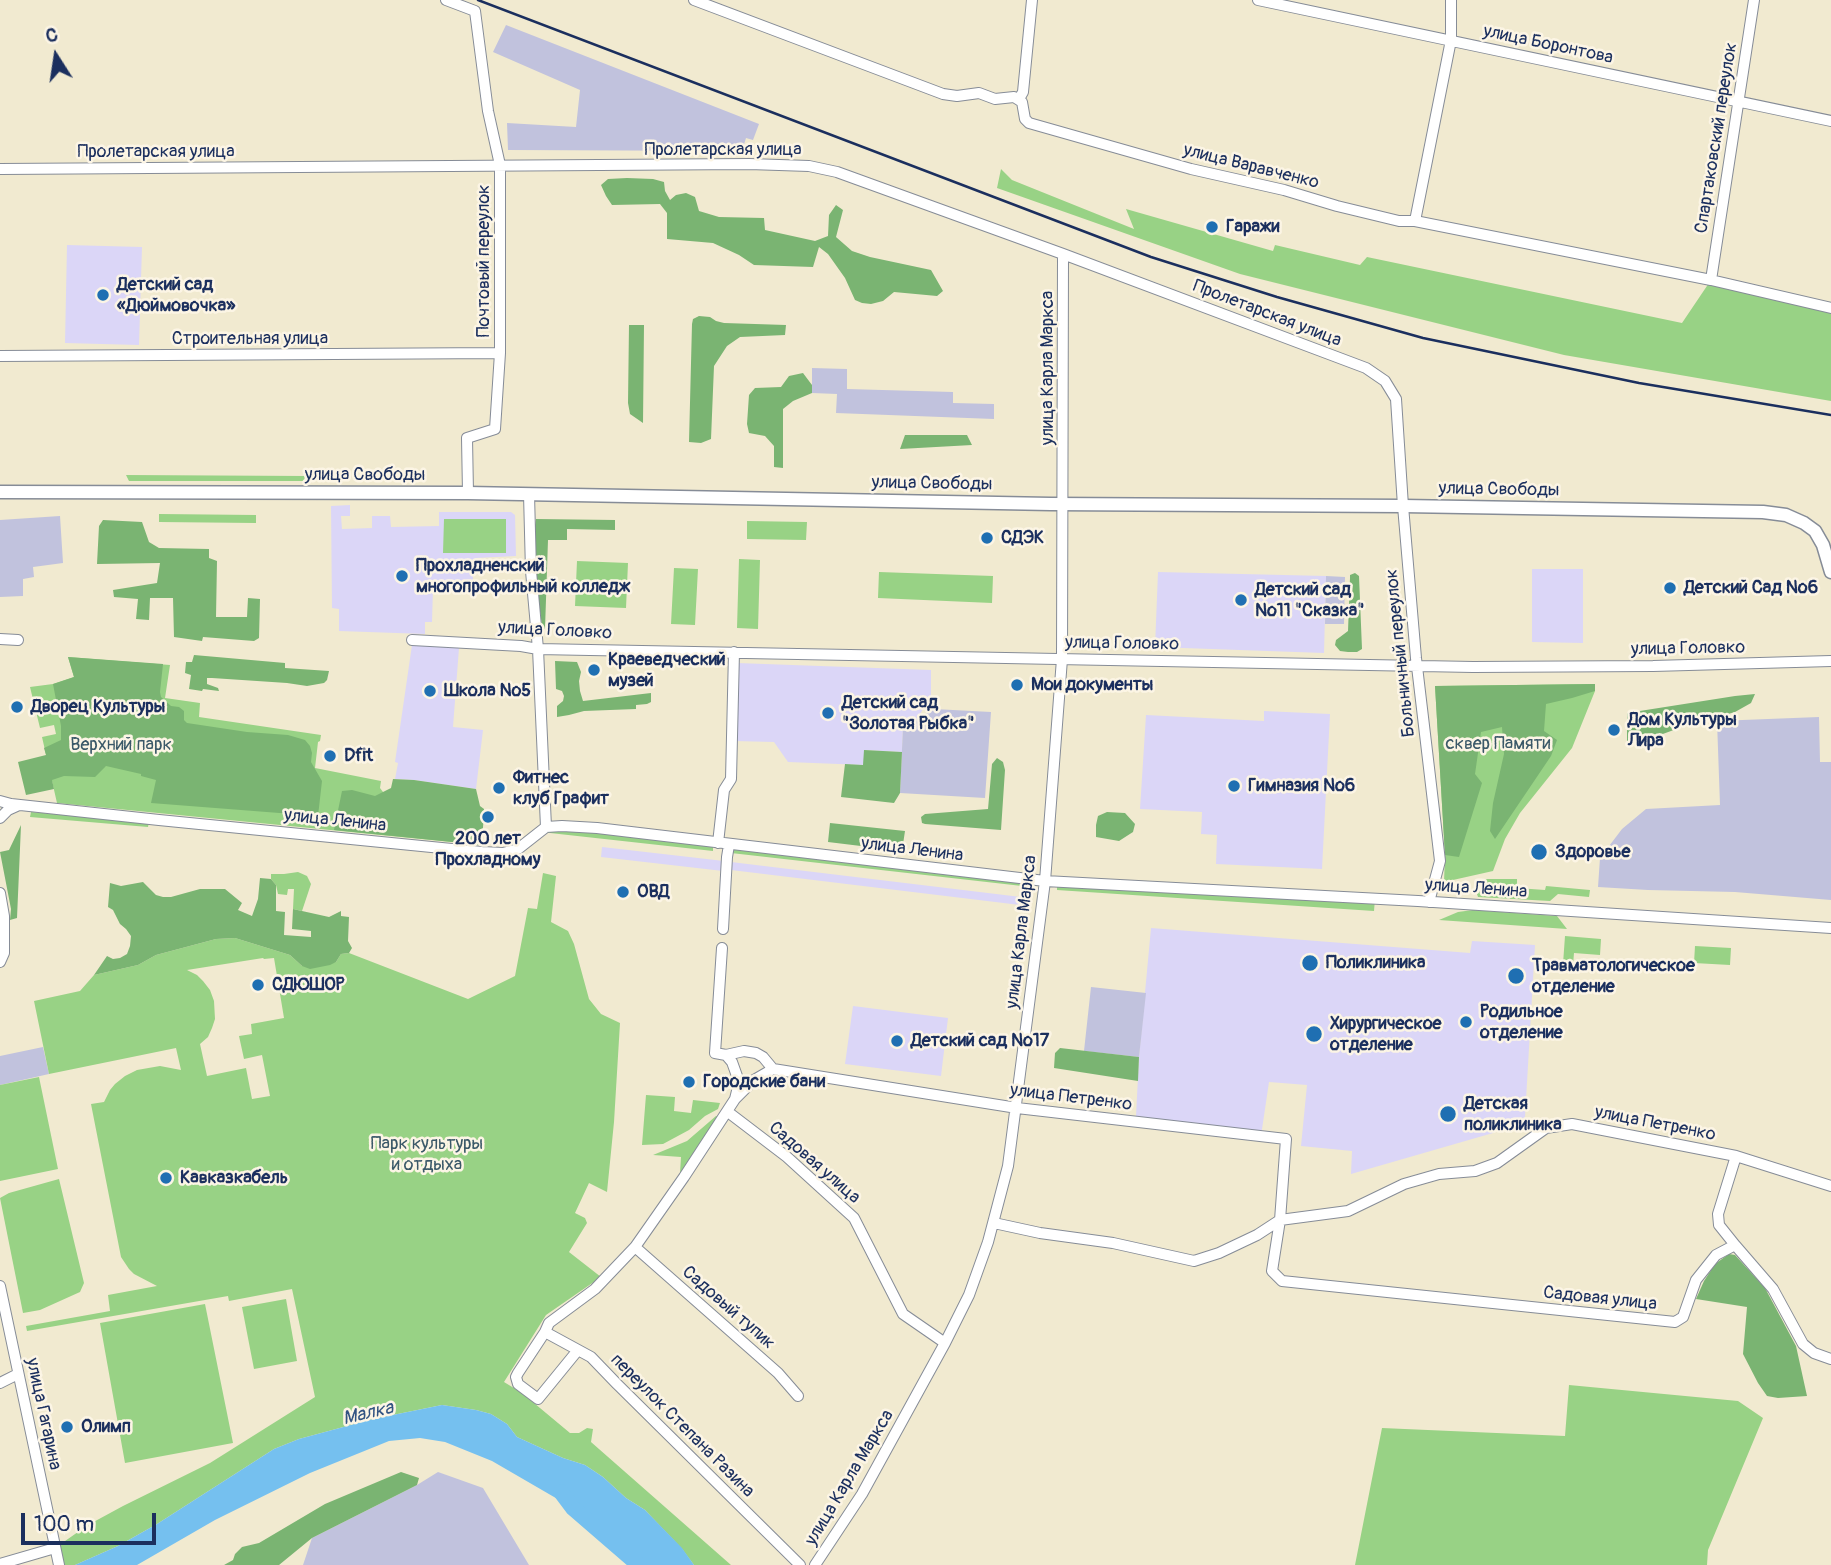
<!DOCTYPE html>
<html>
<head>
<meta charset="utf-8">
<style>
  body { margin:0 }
  #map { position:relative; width:1831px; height:1565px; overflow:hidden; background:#f1ead0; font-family:Pangolin,sans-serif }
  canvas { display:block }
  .north { position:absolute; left:21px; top:21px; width:70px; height:70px; -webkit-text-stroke:5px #fcf5e5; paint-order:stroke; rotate:348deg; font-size:19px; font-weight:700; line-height:28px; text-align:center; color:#1b2f5e }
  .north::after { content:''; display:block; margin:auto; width:24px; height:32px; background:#1b2f5e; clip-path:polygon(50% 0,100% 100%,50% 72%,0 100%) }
  .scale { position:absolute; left:21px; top:1513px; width:135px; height:32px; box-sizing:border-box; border:4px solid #1b2f5e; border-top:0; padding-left:9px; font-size:21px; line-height:24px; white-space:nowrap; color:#1b2f5e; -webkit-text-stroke:5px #fcf5e5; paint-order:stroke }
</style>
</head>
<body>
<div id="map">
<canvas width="1831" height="1565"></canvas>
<div class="north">С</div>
<div class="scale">100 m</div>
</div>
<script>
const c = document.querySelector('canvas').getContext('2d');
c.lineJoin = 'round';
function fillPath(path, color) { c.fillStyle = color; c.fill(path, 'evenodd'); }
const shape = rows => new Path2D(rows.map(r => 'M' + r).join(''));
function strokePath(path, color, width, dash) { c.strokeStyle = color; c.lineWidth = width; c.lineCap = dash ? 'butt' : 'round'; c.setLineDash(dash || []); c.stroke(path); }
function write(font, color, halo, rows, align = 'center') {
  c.font = font + ' Pangolin,sans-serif'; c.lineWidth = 5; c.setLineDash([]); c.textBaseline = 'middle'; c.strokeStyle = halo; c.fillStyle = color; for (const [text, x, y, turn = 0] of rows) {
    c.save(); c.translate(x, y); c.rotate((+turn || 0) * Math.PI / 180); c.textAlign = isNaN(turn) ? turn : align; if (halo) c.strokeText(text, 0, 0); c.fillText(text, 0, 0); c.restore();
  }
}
fillPath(shape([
  [67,245,142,247,139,345,65,343],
  [350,505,350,516,341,516,342,529,372,528,372,516,390,516,391,527,439,526,439,512,511,512,515,515,516,556,476,558,476,569,473,570,473,583,464,583,464,588,433,588,432,622,425,622,425,634,339,631,339,609,332,608,331,506],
  [1532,569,1583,569,1583,643,1532,642],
  [1158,572,1326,576,1324,653,1155,647],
  [412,645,459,648,453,727,483,730,476,789,414,780,395,779,398,763,395,762],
  [737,663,931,670,931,702,924,707,918,718,903,727,902,752,864,750,864,765,788,762,774,742,734,741],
  [1264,711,1330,714,1322,869,1216,864,1217,835,1201,834,1202,812,1140,809,1146,715,1264,721],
  [602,847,724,861,723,871,601,857],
  [731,862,1021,897,1020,905,731,870],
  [1151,928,1470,953,1472,941,1535,945,1525,1117,1493,1133,1351,1174,1352,1151,1301,1146,1307,1085,1269,1082,1261,1136,1136,1116,1139,1057],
  [853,1006,948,1018,941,1076,845,1064]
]), '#dbd6f7');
fillPath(shape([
  [506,25,759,124,753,140,746,138,742,151,508,150,507,123,576,127,580,90,493,52],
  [812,368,847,369,847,389,953,392,953,403,994,404,994,419,836,413,837,394,812,393],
  [60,516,63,563,33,567,34,577,23,579,23,596,0,597,0,520],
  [1326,576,1345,577,1344,624,1325,624],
  [934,709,991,712,985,798,900,793,903,727],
  [1819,717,1820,762,1831,762,1831,900,1735,892,1648,890,1598,887,1600,858,1622,829,1646,809,1720,805,1717,721],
  [1091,987,1146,993,1139,1057,1084,1051],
  [43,1047,49,1074,0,1085,0,1056],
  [438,1472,483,1488,529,1565,303,1565,312,1538,417,1485]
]), '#c1c2dd');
fillPath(shape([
  [1001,169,1012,180,1134,229,1126,209,1273,251,1275,245,1360,265,1367,257,1682,323,1711,280,1831,308,1831,401,1564,355,1240,274,997,188],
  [126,475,306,476,303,481,129,481],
  [159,514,256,515,256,523,159,522],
  [444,519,506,519,506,553,443,553],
  [747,521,807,522,806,540,747,539],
  [739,559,760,560,758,629,737,628],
  [577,561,628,563,626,608,575,606],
  [674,568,698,569,695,625,671,624],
  [879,572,993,576,992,603,878,598],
  [68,657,170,665,165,698,200,703,199,717,321,735,320,741,318,742,315,768,381,781,380,788,386,796,484,809,482,845,57,803,42,737,56,734,54,725,40,728,30,687,53,684,74,677],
  [1595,684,1595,691,1572,748,1520,813,1505,839,1493,871,1444,882,1445,855,1435,686],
  [31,812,149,822,148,827,30,817],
  [561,829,713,845,713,851,541,832],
  [733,845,1022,879,1022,886,731,853],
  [298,872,307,876,311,884,302,911,293,909,294,889,288,889,287,895,278,894,276,885,271,879,271,874,284,874],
  [543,873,556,876,551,922,568,931,574,944,589,999,601,1014,620,1023,614,1122,607,1192,589,1183,575,1213,585,1218,587,1223,569,1252,601,1277,546,1315,504,1382,522,1393,570,1433,579,1433,587,1428,593,1429,591,1442,731,1565,694,1565,682,1549,645,1510,626,1498,603,1477,585,1465,563,1458,517,1437,507,1424,491,1414,476,1410,442,1405,373,1419,299,1439,274,1449,157,1524,118,1546,75,1565,63,1565,55,1548,88,1525,123,1506,210,1463,315,1397,292,1289,229,1301,228,1296,27,1331,26,1326,110,1311,108,1295,157,1286,134,1274,129,1269,121,1257,91,1104,104,1102,110,1090,115,1084,125,1076,137,1070,160,1066,181,1070,176,1048,49,1074,34,1001,80,991,94,975,138,965,156,955,216,939,235,938,290,955,302,966,336,962,341,954,349,953,468,999,515,976,528,908,537,909],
  [263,958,264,959,274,958,284,1018,251,1024,252,1034,239,1036,244,1059,262,1055,270,1096,252,1099,246,1068,207,1076,200,1044,208,1037,212,1028,215,1019,214,1001,210,990,203,981,197,975,187,970],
  [1487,879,1517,879,1517,888,1545,890,1546,886,1590,890,1589,897,1558,894,1550,901,1478,897,1475,888,1480,882],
  [1057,882,1375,899,1374,911,1057,890],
  [1473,910,1557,916,1567,929,1439,920,1458,912],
  [1565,936,1601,939,1600,955,1574,953,1573,965,1563,964],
  [1695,946,1731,948,1730,965,1694,963],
  [39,1077,58,1169,0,1181,0,1085],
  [646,1095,675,1097,674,1111,691,1113,693,1100,720,1103,718,1109,705,1116,689,1130,663,1144,642,1145],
  [716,1116,721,1117,684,1173,680,1173,681,1157,653,1155,687,1141],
  [59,1179,84,1283,80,1292,40,1310,23,1313,0,1198,9,1193],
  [286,1299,297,1361,254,1369,242,1307],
  [205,1304,233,1443,125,1463,100,1323],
  [1569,1385,1738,1401,1763,1418,1708,1550,1707,1565,1355,1565,1382,1428,1565,1436]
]), '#98d285');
fillPath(shape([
  [627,178,653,179,664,182,665,191,670,200,676,195,686,193,695,197,699,211,719,217,764,218,765,230,815,241,828,236,829,215,836,205,843,210,836,237,852,251,870,257,931,270,943,291,937,296,894,292,883,301,871,304,862,303,855,300,845,278,828,254,819,247,813,267,754,265,739,255,713,243,667,239,667,213,660,204,612,205,606,196,601,185,608,179],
  [699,316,710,317,716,321,724,323,786,325,785,335,740,337,727,346,714,366,711,439,701,443,689,442,692,324,693,319],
  [629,325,644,325,643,423,630,414,628,403],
  [803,373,812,385,812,393,793,401,783,409,783,468,774,467,774,446,765,436,749,433,747,424,749,395,755,388,781,387,789,376],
  [905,435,967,435,972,445,900,449],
  [536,519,615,520,615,530,567,529,567,540,548,540,545,629,542,626,536,582,535,525],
  [103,520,142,522,149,542,159,548,209,549,209,558,217,561,216,617,247,617,248,598,260,599,259,638,254,641,203,637,202,641,174,637,173,598,150,598,149,620,136,619,138,599,114,597,113,590,157,583,160,563,97,564,99,526],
  [1355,573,1359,576,1362,649,1357,652,1348,652,1340,651,1335,645,1336,640,1348,631,1350,578,1350,575],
  [194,655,285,663,285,668,329,671,327,680,324,683,307,686,287,683,212,678,207,678,207,684,218,688,219,691,203,689,202,691,189,689,191,675,185,673,186,662,192,662],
  [68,657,163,664,160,692,161,697,171,706,179,707,184,711,184,720,187,723,247,732,288,735,305,740,310,746,312,753,311,762,322,781,318,816,151,803,156,780,141,776,141,774,106,766,95,777,64,776,52,780,54,789,26,795,18,762,46,755,44,748,61,740,61,726,53,684,74,677],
  [555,661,577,662,581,672,579,681,580,691,583,701,651,693,651,702,647,704,636,705,636,709,584,711,569,715,557,717,557,706,563,701,564,696,562,691,556,689],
  [1595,684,1595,691,1572,698,1546,704,1544,731,1557,740,1551,756,1495,839,1490,831,1493,803,1504,754,1502,727,1481,732,1475,774,1482,783,1459,857,1445,855,1435,686],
  [1755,694,1751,703,1735,712,1682,727,1627,747,1627,713,1735,696],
  [864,750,902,752,900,793,894,803,841,797,845,764,863,765],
  [997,758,1003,762,1005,770,1001,830,925,824,922,823,921,817,925,814,988,809,992,764],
  [393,779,414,780,476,789,480,806,484,809,482,845,334,830,342,791,352,790,375,796,391,788],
  [1107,812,1125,813,1135,824,1133,832,1119,841,1096,837,1096,825,1098,816],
  [830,823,905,831,902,851,828,842],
  [21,825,17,918,10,920,11,909,0,852,9,850],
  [260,878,271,879,276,885,276,911,285,912,284,935,311,937,311,931,292,929,293,909,329,917,341,911,341,916,349,917,348,941,352,948,349,953,341,954,336,962,330,965,310,969,302,966,290,955,235,938,216,939,156,955,138,965,94,975,107,956,113,959,120,958,127,954,130,946,131,936,126,929,120,924,113,910,108,907,110,883,121,886,143,882,156,895,163,897,171,897,200,889,225,889,242,903,238,910,252,916,258,899],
  [1060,1048,1139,1057,1138,1081,1054,1068,1055,1053],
  [1729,1254,1735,1255,1765,1288,1796,1346,1807,1396,1778,1398,1767,1396,1758,1383,1743,1354,1747,1307,1696,1299,1704,1281,1715,1264],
  [401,1472,419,1478,417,1485,312,1538,279,1565,224,1565,233,1560,235,1554,242,1547,259,1543,325,1504]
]), '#7ab472');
fillPath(shape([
  [442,1405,476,1410,491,1414,507,1424,517,1437,563,1458,585,1465,603,1477,626,1498,645,1510,682,1548,694,1565,639,1565,573,1508,492,1461,445,1442,420,1438,389,1441,310,1473,215,1520,137,1565,75,1565,118,1546,157,1524,274,1449,299,1439,373,1419]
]), '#75c0ef');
strokePath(shape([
  [561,1492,573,1508,639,1565]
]), '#75c0ef', 16);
const minor = shape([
  [446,0,475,11,488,111,500,165,500,353,495,429,467,438,468,493],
  [694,0,943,94,957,96,979,93,995,99,1014,97,1022,102,1025,119,1029,123,1191,169,1284,190,1337,206,1399,221,1415,221,1711,280,1831,308],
  [1258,0,1831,121],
  [1019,99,1023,92,1032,0],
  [0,169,749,164,809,166,837,172,1063,254,1366,368,1385,381,1396,399,1403,506,1416,658,1440,861,1429,902],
  [1415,221,1451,40,1451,0],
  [1711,280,1754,0],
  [0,356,500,353],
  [529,494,531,571,538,649,546,827],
  [0,639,18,640],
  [412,640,521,646,538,649,1473,667,1653,666,1831,661],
  [0,801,11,804,159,820,482,852,503,853,518,849,546,827,562,826,597,828,1045,881,1418,901,1831,928],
  [0,818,8,810,19,805],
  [718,843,724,790,731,779,734,652],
  [0,893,4,916,4,953,0,962],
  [723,929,727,857,729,845],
  [722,948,715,1053,726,1055,744,1051,756,1053,763,1057,773,1069],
  [726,1055,732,1062,737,1076,738,1087,735,1099],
  [773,1069,1017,1108,1286,1139,1280,1220,1272,1271,1282,1281,1675,1322,1683,1317,1696,1280,1716,1255,1735,1245,1773,1289,1803,1344,1814,1353,1831,1359],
  [773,1069,754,1080,735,1099,684,1177,635,1247,595,1289,549,1323,545,1332,591,1357,617,1384,800,1565],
  [728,1112,787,1157,854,1218,903,1314,945,1343],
  [994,1223,1040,1233,1113,1243,1194,1261,1219,1253,1257,1235,1280,1220,1348,1211,1404,1184,1439,1174,1475,1171,1497,1163,1546,1128,1572,1124,1736,1156,1831,1186],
  [1735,1245,1719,1225,1718,1214,1736,1156],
  [635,1247,778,1373,798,1396],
  [0,1286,59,1565],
  [545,1332,518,1373,516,1377,518,1384,538,1399,578,1350],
  [0,1383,18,1374],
  [0,1564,55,1548],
  [815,1565,862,1494,945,1343,969,1295,988,1242,1008,1166,1045,881,1062,659,1063,254]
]);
const major = shape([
  [0,492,468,493,1051,504,1403,506,1763,512,1786,515,1804,523,1815,531,1823,545,1831,572]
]);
strokePath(minor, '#868c97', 12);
strokePath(major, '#868c97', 15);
strokePath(minor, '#fff', 10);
strokePath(major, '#fff', 12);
strokePath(shape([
  [478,0,1151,257,1277,297,1423,338,1639,383,1831,415]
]), '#1b2f5e', 2.5);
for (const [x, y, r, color] of [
  [1212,227,7,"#1f6fb2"],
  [103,295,7,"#1f6fb2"],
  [987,538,7,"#1f6fb2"],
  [402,576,7,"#1f6fb2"],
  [1670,588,7,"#1f6fb2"],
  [1241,600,7,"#1f6fb2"],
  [594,670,7,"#1f6fb2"],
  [1017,685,7,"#1f6fb2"],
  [430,691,7,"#1f6fb2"],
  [17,707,7,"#1f6fb2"],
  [828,713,7,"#1f6fb2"],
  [1614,730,7,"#1f6fb2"],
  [330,756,7,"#1f6fb2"],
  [1234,786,7,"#1f6fb2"],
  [499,788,7,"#1f6fb2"],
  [488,817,7,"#1f6fb2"],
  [1539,852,9,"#1f6fb2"],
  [623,892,7,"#1f6fb2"],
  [1310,963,9,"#1f6fb2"],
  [1516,976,9,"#1f6fb2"],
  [258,985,7,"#1f6fb2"],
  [1466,1022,7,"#1f6fb2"],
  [1314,1034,9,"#1f6fb2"],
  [897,1041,7,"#1f6fb2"],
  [689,1082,7,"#1f6fb2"],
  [1448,1114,9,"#1f6fb2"],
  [166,1178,7,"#1f6fb2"],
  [67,1427,7,"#1f6fb2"]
]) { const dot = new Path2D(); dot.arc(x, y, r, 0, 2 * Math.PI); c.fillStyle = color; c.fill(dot); strokePath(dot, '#fcf5e5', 2.5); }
write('18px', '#1b2f5e', '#fcf5e5', [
  ["улица Боронтова",1548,45,12],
  ["Спартаковский переулок",1717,138,-81],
  ["Пролетарская улица",723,150],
  ["Пролетарская улица",156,152],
  ["улица Варавченко",1251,167,14],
  ["Почтовый переулок",484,261,-90],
  ["Пролетарская улица",1267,314,21],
  ["Строительная улица",250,339],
  ["улица Карла Маркса",1048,368,-90],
  ["улица Свободы",365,475],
  ["улица Свободы",932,484,1],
  ["улица Свободы",1499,490,1],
  ["улица Головко",555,631,3],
  ["улица Головко",1122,644,1],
  ["улица Головко",1688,649,-1],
  ["Больничный переулок",1401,653,-96],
  ["улица Ленина",335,821,6],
  ["улица Ленина",912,850,7],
  ["улица Ленина",1476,889,4],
  ["улица Карла Маркса",1022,932,-83],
  ["улица Петренко",1071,1098,7],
  ["улица Петренко",1655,1124,11],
  ["Садовая улица",814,1163,41],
  ["Садовая улица",1600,1299,6],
  ["Садовый тупик",728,1308,41],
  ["улица Гагарина",43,1414,78],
  ["переулок Степана Разина",682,1426,45],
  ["улица Карла Маркса",850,1478,-59]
]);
write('bold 18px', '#1b2f5e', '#fcf5e5', [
  ["Гаражи",1226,227],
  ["Детский сад",117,285],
  ["«Дюймовочка»",117,306],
  ["СДЭК",1001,538],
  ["Прохладненский",416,566],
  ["многопрофильный колледж",416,587],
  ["Детский Сад №6",1684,588],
  ["Детский сад",1255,590],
  ["№11 \"Сказка\"",1255,611],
  ["Краеведческий",608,660],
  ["музей",608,681],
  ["Мои документы",1031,685],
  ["Школа №5",444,691],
  ["Детский сад",842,703],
  ["\"Золотая Рыбка\"",842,724],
  ["Дворец Культуры",31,707],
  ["Дом Культуры",1628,720],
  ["Лира",1628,741],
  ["Dfit",344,756],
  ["Фитнес",513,778],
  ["клуб Графит",513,799],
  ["Гимназия №6",1248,786],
  ["200 лет",488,839,"center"],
  ["Прохладному",488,860,"center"],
  ["Здоровье",1555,852],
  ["ОВД",637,892],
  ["Поликлиника",1326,963],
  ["Травматологическое",1532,966],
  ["отделение",1532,987],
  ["СДЮШОР",272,985],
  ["Родильное",1480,1012],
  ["отделение",1480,1033],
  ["Хирургическое",1330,1024],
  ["отделение",1330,1045],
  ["Детский сад №17",911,1041],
  ["Городские бани",703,1082],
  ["Детская",1464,1104],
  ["поликлиника",1464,1125],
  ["Кавказкабель",180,1178],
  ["Олимп",81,1427]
], 'left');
write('18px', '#3a5868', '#fcf5e5', [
  ["сквер Памяти",1498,744],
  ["Верхний парк",121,745],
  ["Парк культуры",427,1144],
  ["и отдыха",427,1165]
]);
write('italic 19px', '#325382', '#fcf5e5', [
  ["Малка",368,1414,-13]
]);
</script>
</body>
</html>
